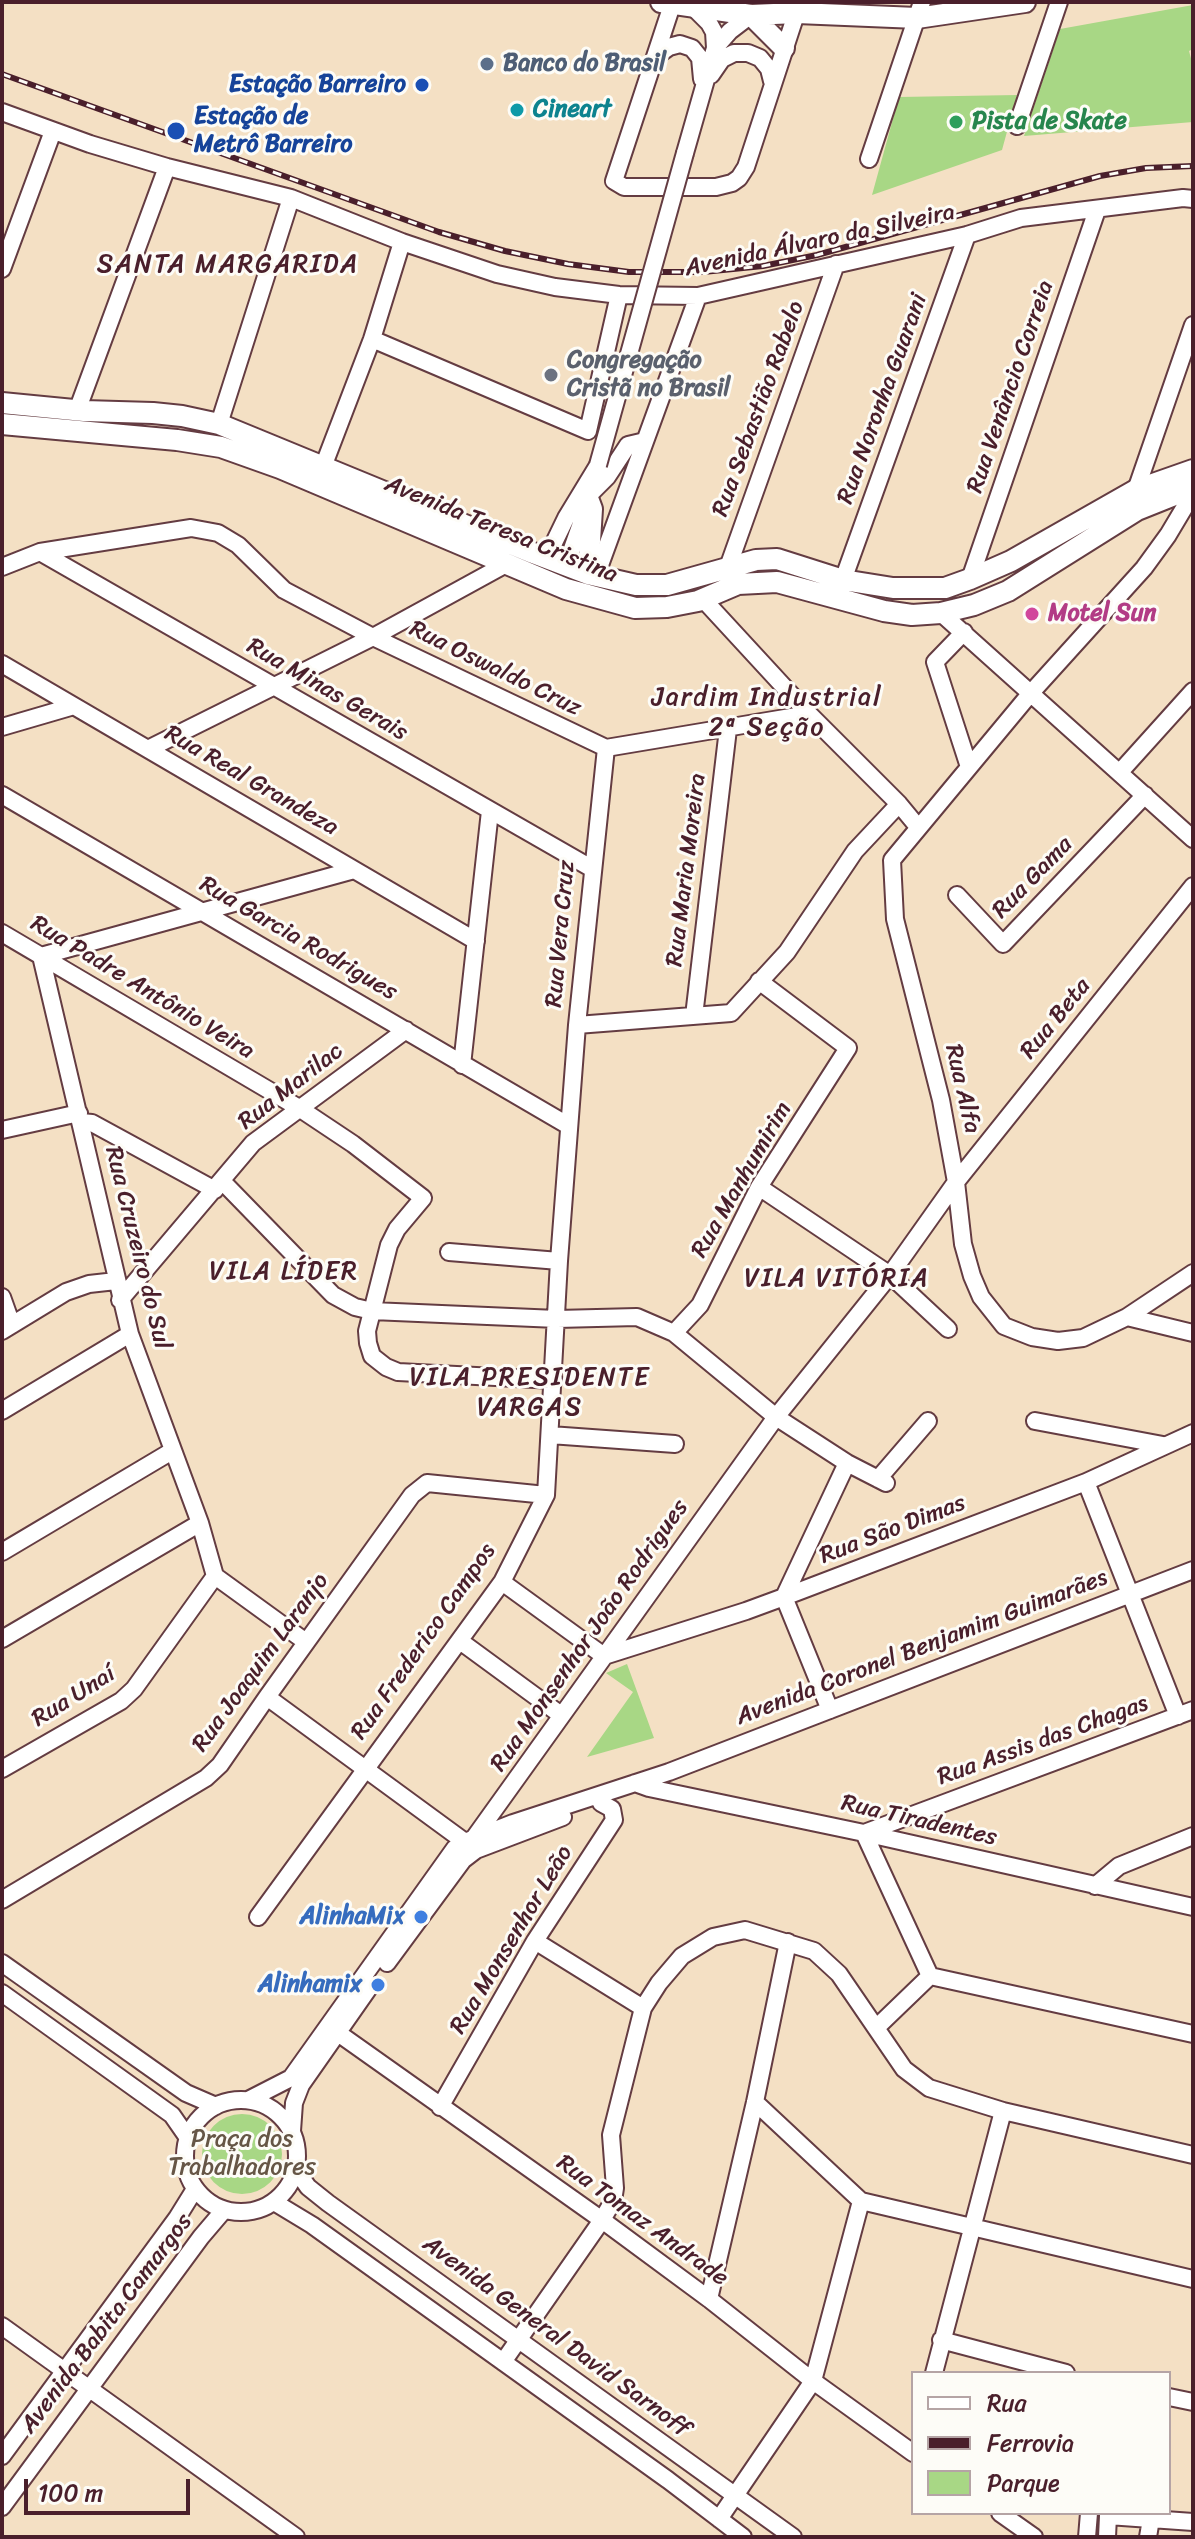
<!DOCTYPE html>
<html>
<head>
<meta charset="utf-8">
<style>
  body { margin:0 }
  #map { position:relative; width:1195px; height:2539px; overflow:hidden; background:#f4e0c4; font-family:Sriracha,sans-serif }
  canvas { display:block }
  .frame { position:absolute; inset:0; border:4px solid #4a1f2b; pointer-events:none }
  .legend { position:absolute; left:911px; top:2371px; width:260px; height:144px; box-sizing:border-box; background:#fdfcf7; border:2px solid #b5a4a5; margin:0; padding:10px 14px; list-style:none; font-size:24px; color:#4a1f2b }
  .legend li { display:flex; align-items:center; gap:16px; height:40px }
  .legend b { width:40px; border:2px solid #b5a4a5 }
  .scale { position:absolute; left:24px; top:2479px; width:166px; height:36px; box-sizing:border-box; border:4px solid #4a1f2b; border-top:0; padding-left:10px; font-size:24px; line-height:28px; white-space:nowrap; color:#4a1f2b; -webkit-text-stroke:6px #fdfcf7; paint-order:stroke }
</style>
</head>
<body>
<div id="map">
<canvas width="1195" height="2539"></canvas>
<div class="frame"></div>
<ul class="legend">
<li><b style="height:10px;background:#fff"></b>Rua</li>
<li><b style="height:10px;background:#4a1f2b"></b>Ferrovia</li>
<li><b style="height:22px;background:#a8d785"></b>Parque</li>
</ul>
<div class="scale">100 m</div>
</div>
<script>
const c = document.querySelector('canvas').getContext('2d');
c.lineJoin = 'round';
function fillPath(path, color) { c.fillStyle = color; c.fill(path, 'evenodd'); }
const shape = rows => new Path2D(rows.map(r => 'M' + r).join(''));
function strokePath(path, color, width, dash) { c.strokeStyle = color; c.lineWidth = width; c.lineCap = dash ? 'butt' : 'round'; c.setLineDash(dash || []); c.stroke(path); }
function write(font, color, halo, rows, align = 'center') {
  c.font = font + ' Sriracha,sans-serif'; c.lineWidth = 6; c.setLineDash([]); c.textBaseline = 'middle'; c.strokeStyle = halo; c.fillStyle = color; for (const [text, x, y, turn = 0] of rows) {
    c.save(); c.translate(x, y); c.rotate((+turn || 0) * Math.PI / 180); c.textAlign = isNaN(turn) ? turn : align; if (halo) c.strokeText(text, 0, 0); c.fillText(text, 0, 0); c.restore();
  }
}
fillPath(shape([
  [1193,5,1193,49,1189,51,1193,66,1193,122,1024,136,1060,29],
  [1017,95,1002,150,872,195,899,97],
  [627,1664,654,1738,587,1757,633,1692,606,1673],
  '202 2154a40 40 0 1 1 80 0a40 40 0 1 1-80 0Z'
]), '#a8d785');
const minor = shape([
  [673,2,614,181,624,187,716,187,732,183,739,178,746,167,800,2],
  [715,48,730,31,751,15],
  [655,57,669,47,680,44,692,48,700,58,702,79],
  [711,75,722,59,734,53,748,53,760,58,769,69,772,81],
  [2,112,90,144,167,167,291,198,402,242,497,274,555,287,619,295,698,296,967,235,1021,218,1183,198,1193,199],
  [1017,126,1059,2],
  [685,153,715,48,714,32,709,23,693,7],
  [869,159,922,2],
  [2,269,53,131],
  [372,339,588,431,619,295],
  [77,411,167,167],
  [219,424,291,198],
  [323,467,372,339,402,242],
  [1136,490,1193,325],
  [591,493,607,477,628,445,645,441],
  [1193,493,1168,535,1144,568,1030,694,892,860,895,919,941,1100,956,1182,963,1244,972,1276,981,1297,1004,1326,1032,1337,1058,1341,1083,1338,1127,1317,1193,1273],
  [40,552,591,868],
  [540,556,551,549,566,518,597,467],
  [566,566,589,501],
  [2,567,40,552,191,528,218,533,238,545,284,590,373,637,606,748,809,714],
  [727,570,836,264],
  [596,576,698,296],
  [970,579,1097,210],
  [843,580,967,235],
  [703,599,809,714,899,804,918,827],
  [941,613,1193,839],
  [964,632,935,662,969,767],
  [2,664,476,941],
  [2,727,74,706],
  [148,749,373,637,508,563],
  [1120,772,1193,691],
  [2,795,569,1126],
  [957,895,1003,944,1145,795],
  [2,933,299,1108,353,1144,423,1198,397,1229,389,1245,367,1331,368,1343,372,1356,386,1367,398,1372,554,1380],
  [694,1016,728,729],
  [577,1025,731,1013,787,952,855,851,899,804],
  [462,1065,490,811],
  [81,1122,92,1123,215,1190],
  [2,1130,79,1113],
  [222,1181,333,1295,355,1307,372,1311,557,1319,637,1317,674,1333,776,1417,847,1463,886,1483],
  [759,1187,890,1275,948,1329],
  [449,1252,559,1261],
  [2,1297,12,1325],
  [120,1300,253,1143,406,1030],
  [1127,1317,1193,1333],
  [2,1331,66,1292,89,1284,116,1281],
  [674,1333,700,1305,759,1187,848,1048,759,981],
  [2,1411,130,1334],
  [1035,1421,1163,1445],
  [550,1435,675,1444],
  [878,1479,928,1421],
  [1086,1482,1178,1716],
  [2,1552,172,1451],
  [502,1582,604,1656,746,1611,784,1597,1086,1482,1193,1433],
  [2,1639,200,1523],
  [460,1641,561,1715],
  [306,1642,215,1576,200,1523,130,1334,41,956,354,870],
  [267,1697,465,1842],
  [830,1710,784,1597,847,1463],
  [2,1769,121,1701,134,1689,215,1576],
  [635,1783,649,1788,864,1833,1193,1907],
  [474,1838,776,1417,890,1275,956,1182,1193,886],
  [1095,1886,1119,1866,1193,1836],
  [2,1900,206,1778,220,1765,267,1697,412,1495,427,1483,546,1495],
  [258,1917,502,1582,546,1495,559,1261,577,1025,606,748],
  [535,1941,643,2008],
  [2,1963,186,2093,216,2106],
  [387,1963,463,1860,476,1850,563,1817],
  [930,1976,864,1833,1193,1710],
  [930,1976,1193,2034],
  [2,1993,172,2115,188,2138],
  [876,2028,930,1976],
  [338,2033,602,2220,709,2299,813,2381,913,2453],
  [250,2099,291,2078,455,1848,465,1842,513,1823,669,1772,1193,1570],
  '185 2156a56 56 0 1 1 112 0a56 56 0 1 1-112 0Z',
  [755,2102,861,2201,1193,2279],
  [440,2107,535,1941,614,1820,612,1809,601,1803],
  [292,2131,294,2103,301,2085,371,1985],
  [296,2170,308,2187,328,2203,793,2537],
  [274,2202,312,2225,668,2480,743,2537],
  [709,2299,755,2102,788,1942],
  [2,2326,296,2537],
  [941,2340,1066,2373],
  [503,2362,602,2220,613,2201,615,2188,611,2135,643,2008,659,1983,682,1956,713,1937,745,1930,814,1951,839,1974,904,2069,929,2088,1003,2111,1193,2155],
  [934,2373,1003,2111],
  [1169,2397,1193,2402],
  [2,2456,177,2218,195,2189],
  [2,2507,201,2237,224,2210],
  [1000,2513,1034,2537],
  [719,2519,813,2381,861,2201],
  [1087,2537,1089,2513],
  [1107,2537,1108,2516,1193,2522],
  [1148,2537,1151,2519]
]);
const major = shape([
  [661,2,751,15,797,13,917,18,1025,2],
  [751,15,784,48],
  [2,403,84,411,153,413,182,416,219,424,533,553,588,574,636,585,667,585,756,560,777,559,843,580,893,588,945,588,970,579,1011,561,1136,490,1193,470],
  [2,424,177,440,221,447,280,468,566,589,635,608,667,607,698,601,738,584,777,582,884,611,912,615,941,613,974,605,1008,591,1137,510,1177,494,1193,491],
  [588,574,592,509,589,501]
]);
strokePath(minor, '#643c42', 20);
strokePath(major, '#643c42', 24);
strokePath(minor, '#fff', 16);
strokePath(major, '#fff', 20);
const rail = shape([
  [2,74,439,232,505,251,568,264,629,272,703,272,763,266,817,255,1100,176,1146,168,1193,166]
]);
strokePath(rail, '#4a1f2b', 6);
strokePath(rail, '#fdfcf7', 3, [9]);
const minorBridge = shape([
  [598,465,685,153]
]);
strokePath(minorBridge, '#643c42', 20, []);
strokePath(minorBridge, '#fff', 16);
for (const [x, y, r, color] of [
  [487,64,8,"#5c6f8a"],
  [422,85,8,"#1a4fb4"],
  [517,110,8,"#0f9aa8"],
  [956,122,8,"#2e9e5b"],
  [176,131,10,"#1a4fb4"],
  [551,375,8,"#6b7280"],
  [1032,614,8,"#d1479c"],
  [421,1917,8,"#3f7fe0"],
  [378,1985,8,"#3f7fe0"]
]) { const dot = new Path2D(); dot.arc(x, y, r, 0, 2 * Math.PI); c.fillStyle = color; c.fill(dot); strokePath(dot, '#fdfcf7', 3); }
write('bold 24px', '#4e5e75', '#fdfcf7', [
  ["Banco do Brasil",503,64]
], 'left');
write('bold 24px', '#164399', '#fdfcf7', [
  ["Estação Barreiro",406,85],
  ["Estação de",194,117,"left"],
  ["Metrô Barreiro",194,145,"left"]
], 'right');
write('bold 24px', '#0d838f', '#fdfcf7', [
  ["Cineart",533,110]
], 'left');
write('bold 24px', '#27864d', '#fdfcf7', [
  ["Pista de Skate",972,122]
], 'left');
write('24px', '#4a1f2b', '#fdfcf7', [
  ["Avenida Álvaro da Silveira",820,241,-12],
  ["Rua Venâncio Correia",1011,387,-71],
  ["Rua Noronha Guarani",883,399,-70],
  ["Rua Sebastião Rabelo",759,409,-70],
  ["Avenida Teresa Cristina",501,530,22],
  ["Rua Oswaldo Cruz",495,669,26],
  ["Rua Minas Gerais",327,690,30],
  ["Rua Real Grandeza",251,781,30],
  ["Rua Maria Moreira",687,870,-83],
  ["Rua Gama",1033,878,-46],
  ["Rua Vera Cruz",561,934,-85],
  ["Rua Garcia Rodrigues",298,939,30],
  ["Rua Padre Antônio Veira",142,988,31],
  ["Rua Beta",1056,1019,-51],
  ["Rua Marilac",291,1087,-38],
  ["Rua Alfa",962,1089,77],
  ["Rua Manhumirim",742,1180,-60],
  ["Rua Cruzeiro do Sul",137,1248,76],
  ["Rua São Dimas",893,1530,-21],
  ["Rua Monsenhor João Rodrigues",590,1636,-55],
  ["Rua Frederico Campos",424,1642,-55],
  ["Avenida Coronel Benjamim Guimarães",922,1648,-21],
  ["Rua Joaquim Laranjo",261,1663,-54],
  ["Rua Unaí",74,1697,-32],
  ["Rua Assis das Chagas",1043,1741,-20],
  ["Rua Tiradentes",919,1821,13],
  ["Rua Monsenhor Leão",512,1940,-59],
  ["Rua Tomaz Andrade",642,2221,36],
  ["Avenida Babita Camargos",107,2324,-53],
  ["Avenida General David Sarnoff",556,2337,36]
]);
write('bold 24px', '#5b616d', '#fdfcf7', [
  ["Congregação",567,361],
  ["Cristã no Brasil",567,389]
], 'left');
write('bold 24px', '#b23c85', '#fdfcf7', [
  ["Motel Sun",1048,614]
], 'left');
write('bold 24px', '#366cbe', '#fdfcf7', [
  ["AlinhaMix",405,1917],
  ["Alinhamix",362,1985]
], 'right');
write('24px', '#665646', '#fdfcf7', [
  ["Praça dos",242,2140],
  ["Trabalhadores",242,2168]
]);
c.letterSpacing = '2px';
write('26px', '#4a1f2b', '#fdfcf7', [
  ["SANTA MARGARIDA",228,265],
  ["Jardim Industrial",767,698],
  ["2ª Seção",767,728],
  ["VILA LÍDER",284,1272],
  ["VILA VITÓRIA",837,1279],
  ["VILA PRESIDENTE",530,1378],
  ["VARGAS",530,1408]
]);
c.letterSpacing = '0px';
</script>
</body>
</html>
